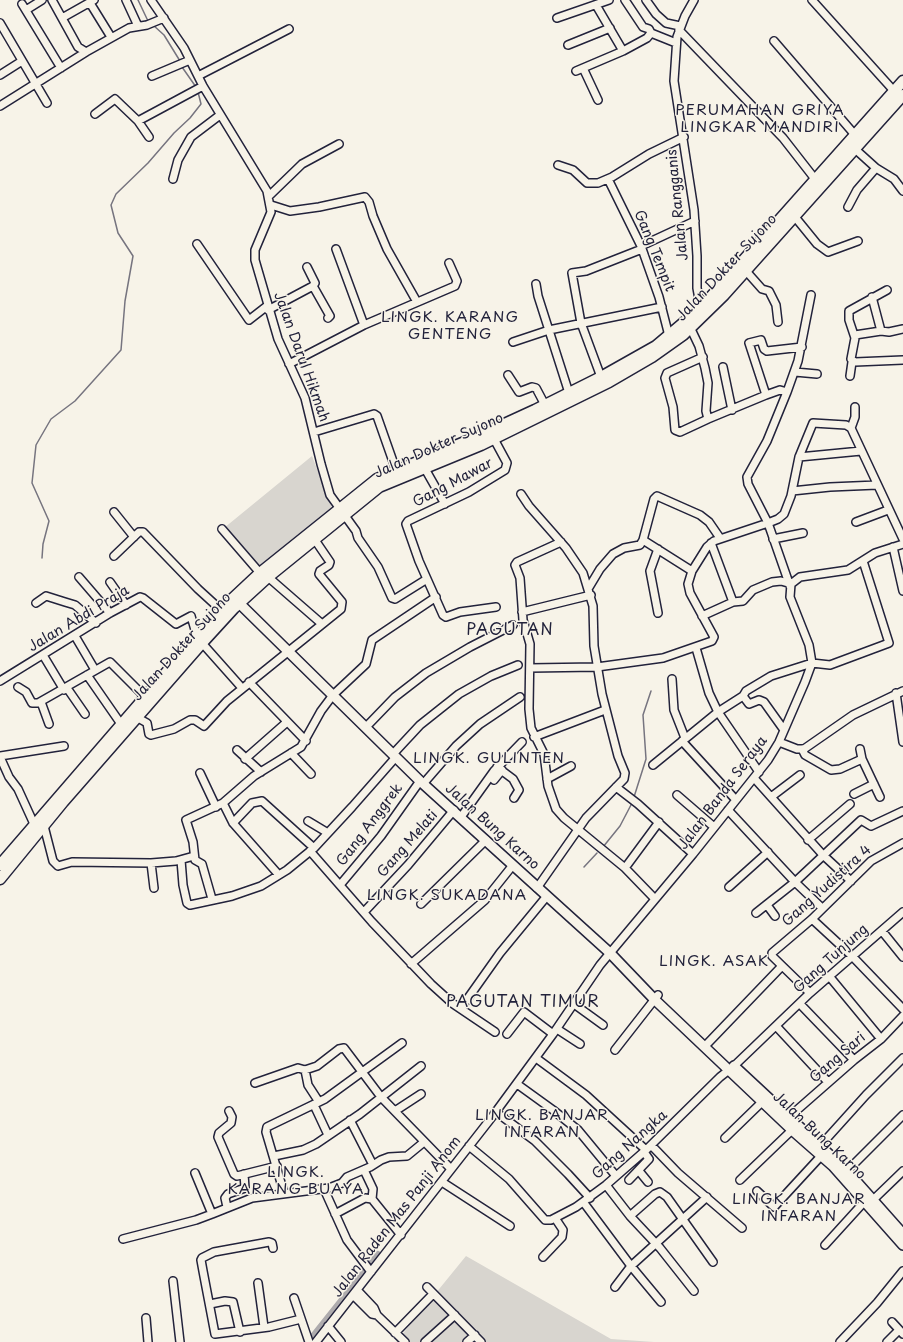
<!DOCTYPE html>
<html>
<head>
<meta charset="utf-8">
<style>
  body { margin:0 }
  canvas { display:block; background:#f7f3e8 }
</style>
</head>
<body>
<canvas width="903" height="1342"></canvas>
<script>
const c = document.querySelector('canvas').getContext('2d');
c.lineJoin = 'round';
function fillPath(path, color) { c.fillStyle = color; c.fill(path, 'evenodd'); }
const shape = rows => new Path2D(rows.map(r => 'M' + r).join(''));
function strokePath(path, color, width, dash) { c.strokeStyle = color; c.lineWidth = width; c.lineCap = dash ? 'butt' : 'round'; c.setLineDash(dash || []); c.stroke(path); }
function write(font, color, halo, rows, align = 'center') {
  c.font = font + ' "Playpen Sans",sans-serif'; c.lineWidth = 3; c.setLineDash([]); c.textBaseline = 'middle'; c.strokeStyle = halo; c.fillStyle = color; for (const [text, x, y, turn = 0] of rows) {
    c.save(); c.translate(x, y); c.rotate((+turn || 0) * Math.PI / 180); c.textAlign = isNaN(turn) ? turn : align; if (halo) c.strokeText(text, 0, 0); c.fillText(text, 0, 0); c.restore();
  }
}
fillPath(shape([
  [312,456,332,508,259,569,224,528],
  [466,1256,611,1339,654,1342,396,1342]
]), '#d8d5cf');
strokePath(shape([
  [138,0,148,21],
  [153,25,164,35,180,61],
  [182,67,196,87],
  [42,558,43,544,49,521,32,483,36,445,51,419,75,401,121,350,125,301,133,256,118,233,111,205,116,194,148,163,174,133,190,118,201,104,198,92],
  [634,797,646,759,643,715,651,691],
  [603,847,620,826,632,803],
  [584,867,597,853]
]), '#76747f', 1.5);
strokePath(shape([
  [308,1342,378,1254]
]), '#aeabad', 6);
const minor = shape([
  [52,0,78,47,86,52,129,28,147,25,164,18],
  [126,0,138,26],
  [151,0,184,48,203,86,267,191,271,212,255,250,255,260,278,339,305,398,321,464,330,495,356,531,358,538,378,567,392,598,395,599,427,579],
  [625,0,643,27,649,29,651,33,676,43],
  [646,0,656,14,666,23,680,26],
  [694,0,685,16,677,37,674,81,694,210,697,256,697,288,701,310],
  [812,0,894,91],
  [90,3,111,37],
  [22,4,61,68],
  [596,5,623,51],
  [26,10,42,0],
  [62,18,94,0],
  [557,18,609,0],
  [0,23,47,103],
  [679,30,783,138,815,179],
  [774,41,855,135],
  [568,45,610,28],
  [583,68,598,100],
  [576,71,623,51,647,38,651,33],
  [0,75,22,61],
  [152,76,190,60],
  [198,76,289,29],
  [0,106,86,52],
  [95,114,115,99,138,121,203,86],
  [138,121,149,137],
  [855,149,876,168,894,179,903,191],
  [558,165,573,170,587,183,598,183,612,177,649,154,684,137],
  [173,179,178,160,191,137,220,115],
  [608,179,641,246,659,297,669,336],
  [269,196,302,164,339,144],
  [271,205,290,211,319,207,365,197,369,202,373,216,387,249,417,302],
  [848,207,857,190,876,168],
  [795,217,817,244,828,252,858,241],
  [197,244,249,320,267,306],
  [641,246,695,221],
  [336,249,364,325],
  [307,267,315,283,313,286,330,316,328,318],
  [746,271,762,289,769,291,776,305,778,322],
  [536,284,538,296,569,393],
  [887,290,849,311,849,320,855,338,851,359,855,362,903,360],
  [872,297,881,331,889,332,903,329],
  [268,310,313,286],
  [689,325,699,346,705,368,708,383,706,411,708,419,766,395,780,390,787,392,767,441,747,477,748,484,768,523,790,586],
  [855,335,881,331],
  [513,342,549,330,662,307],
  [703,357,667,373,665,378,673,407,675,430,680,432,708,419],
  [289,364,364,325,455,286,457,281,449,263],
  [723,367,732,410],
  [795,372,817,374],
  [508,375,519,392,532,387,536,388,545,405],
  [850,376,852,362],
  [601,377,581,323,572,273,586,271,642,249],
  [787,392,798,361,811,295],
  [766,395,749,343,761,340,764,349,767,351,802,347],
  [851,428,855,417,855,407],
  [314,432,374,414,377,416,396,470],
  [494,439,507,463,505,470,469,492,408,521,406,524,419,561,443,615,446,617,460,612,496,607],
  [799,457,861,451],
  [424,467,445,504],
  [792,491,830,487,877,485],
  [521,494,529,506,566,548,583,573,593,606,594,646,602,694,618,756,625,773,624,779,586,818,537,888],
  [114,512,134,537],
  [856,522,888,510],
  [222,529,260,573],
  [773,539,803,533],
  [643,540,692,571],
  [561,542,517,562,515,565,520,578,523,620,530,644,529,709,531,728,544,754,548,786,556,809,564,818,625,868,655,899],
  [711,543,733,602],
  [893,547,903,591],
  [114,556,139,532,143,532,198,589,221,610],
  [79,577,110,613],
  [268,577,322,624],
  [110,582,126,605],
  [588,589,600,569,613,554,624,548,640,545,643,540,654,499,657,496,700,515,709,522,720,538],
  [36,603,46,596,65,602,75,605,96,623],
  [522,612,591,595],
  [658,613,650,571,658,549],
  [702,616,733,602,743,601,753,590,772,582,781,581,788,583],
  [75,636,95,670],
  [202,643,242,688],
  [696,648,709,693,718,712,759,772],
  [43,655,64,690],
  [530,668,597,667,663,658,712,641,714,637,690,593,688,584,692,571,707,547,714,541,768,523,778,519,784,514,791,496,799,457,813,423,846,425,851,428,903,539],
  [87,675,121,724],
  [672,679,674,710,685,738],
  [0,681,110,613,140,597,143,598,176,624,191,616,197,637],
  [249,682,306,741],
  [18,687,26,692,32,703,38,703,110,662,145,697],
  [67,688,85,714],
  [896,693,903,742],
  [743,696,749,704,759,700,764,702,784,730],
  [41,702,49,724],
  [138,718,147,723,149,734,151,735,174,729,190,720,195,720,204,726,227,701,341,609,342,602,319,574,320,571,329,565,330,562,315,540],
  [366,727,395,697,426,673,470,647,513,625],
  [534,737,605,710],
  [682,741,736,800],
  [779,742,797,749,804,749,853,715,903,691],
  [802,749,805,755,831,770,840,769,862,759,880,797],
  [860,749,862,759],
  [237,750,261,772],
  [291,753,311,774],
  [393,754,420,725,459,694,491,676,518,665],
  [0,756,64,746],
  [0,757,9,777,18,789,34,824],
  [245,759,287,722],
  [653,765,718,712,743,696,746,691,771,676,812,663,830,665,889,643,863,561],
  [497,767,513,779,519,790,514,798],
  [200,773,216,807],
  [754,778,823,855,851,881],
  [547,779,571,766],
  [494,780,502,770],
  [423,784,456,746,480,724,520,697],
  [616,787,638,804,693,854],
  [854,794,874,784],
  [677,795,714,827],
  [771,797,800,775],
  [223,803,233,823,278,874],
  [728,810,795,882,822,908],
  [461,817,494,771,522,742],
  [308,821,328,833],
  [233,823,252,803,262,801,314,848],
  [44,826,53,861,58,866,72,862,151,863,176,861,194,856],
  [808,840,850,804],
  [310,851,372,922,431,984,452,1003,495,1032],
  [181,860,183,885,187,903,190,905,232,896,261,886,287,870,314,848,352,807,396,757],
  [151,863,154,888],
  [625,868,659,822],
  [340,885,381,836,420,781],
  [729,887,768,852],
  [212,899,202,864,195,860,193,842,186,820,223,803,254,776,301,747,321,711,333,695,366,664,372,640,436,597],
  [421,904,486,840],
  [767,905,775,916],
  [364,912,408,865,454,810],
  [756,913,795,882,861,820,871,826,903,811],
  [812,919,852,956,903,1009],
  [882,931,903,957],
  [411,964,485,900,513,865],
  [829,976,881,1039],
  [810,993,772,956,772,953,812,919,871,861,903,843],
  [574,1004,603,1025],
  [800,1004,854,1060],
  [461,1008,500,953,547,896],
  [776,1026,828,1082],
  [557,1029,580,1044],
  [507,1034,524,1012,553,1034],
  [708,1043,782,966],
  [615,1050,658,995],
  [536,1058,586,1095,646,1150],
  [255,1083,298,1068,305,1070],
  [517,1084,553,1110,578,1130,616,1176],
  [319,1102,308,1085,305,1070,317,1066,339,1049,344,1048,381,1097,451,1169],
  [314,1105,328,1135],
  [229,1111,232,1117,231,1123,219,1133,218,1137,234,1174,237,1176,277,1166],
  [395,1111,421,1094],
  [496,1112,535,1141,568,1174,590,1198],
  [789,1117,854,1060,881,1039,903,1016],
  [350,1120,373,1165],
  [725,1138,762,1102],
  [651,1145,678,1173,742,1228],
  [469,1146,509,1179,545,1220,551,1220,576,1207,606,1185,646,1150,720,1077,734,1066,810,993,903,912],
  [820,1146,866,1095,903,1058],
  [274,1156,303,1150,316,1144,360,1114,421,1066],
  [364,1170,373,1189,372,1199],
  [639,1171,648,1182],
  [847,1171,903,1115],
  [195,1173,212,1214,252,1198,329,1188,342,1183,347,1177,370,1167,381,1160,389,1157,407,1156,424,1142],
  [629,1180,649,1159,644,1152],
  [740,1180,792,1130],
  [442,1182,510,1226],
  [606,1185,630,1216,660,1248,694,1291],
  [324,1189,347,1240,371,1272],
  [757,1191,774,1207,821,1156],
  [284,1193,266,1132,267,1127,325,1099,402,1043],
  [372,1199,401,1235],
  [873,1200,903,1171],
  [584,1203,631,1266,661,1302],
  [227,1207,225,1198,228,1194,245,1188,244,1174],
  [335,1214,365,1198,372,1199],
  [630,1216,655,1194,660,1192,667,1197,713,1262],
  [123,1239,196,1220,212,1214],
  [825,1245,865,1201],
  [273,1248,272,1243,269,1242,214,1252,202,1258,201,1260,203,1271,215,1334,269,1327,301,1319],
  [543,1257,562,1237,563,1230,555,1218],
  [173,1281,180,1342],
  [258,1283,264,1327],
  [427,1287,481,1342],
  [615,1287,631,1266,707,1197],
  [357,1290,374,1308,377,1315,405,1342],
  [353,1295,372,1314,377,1315],
  [294,1298,309,1342],
  [210,1304,225,1301,233,1302,240,1332],
  [146,1318,148,1342],
  [892,1322,903,1334],
  [328,1326,341,1342],
  [395,1333,433,1294],
  [316,1342,492,1117,553,1034,600,965,693,854,768,760,779,742,805,682,812,663,809,645,790,597,791,584,800,577,848,570,875,553,903,544],
  [425,1342,455,1315],
  [467,1342,475,1335],
  [840,1342,877,1303,903,1271],
  [887,1342,899,1330]
]);
const major = shape([
  [240,604,420,781,610,953,654,999,792,1130,833,1166,903,1245],
  [734,1066,847,1171,903,1234]
]);
const highway = shape([
  [0,865,197,637,229,602,260,573,377,479,474,438,535,410,601,377,656,346,700,309,903,81],
  [0,879,63,802,202,643,234,608,268,577,379,487,481,445,609,382,652,357,683,335,724,295,903,95]
]);
strokePath(minor, '#22223b', 10);
strokePath(major, '#22223b', 12);
strokePath(highway, '#22223b', 13);
strokePath(minor, '#f7f3e8', 7);
strokePath(major, '#f7f3e8', 9);
strokePath(highway, '#f7f3e8', 10);
write('14px', '#22223b', '#f7f3e8', [
  ["Jalan Rangganis",678,205,-96],
  ["Gang Tempit",654,251,68],
  ["Jalan Dokter Sujono",727,268,-47],
  ["Jalan Darul Hikmah",301,357,70],
  ["Jalan Dokter Sujono",439,446,-24],
  ["Gang Mawar",453,483,-28],
  ["Jalan Abdi Praja",79,619,-31],
  ["Jalan Dokter Sujono",182,647,-48],
  ["Jalan Banda Seraya",723,793,-53],
  ["Gang Anggrek",370,825,-53],
  ["Jalan Bung Karno",492,827,42],
  ["Gang Melati",408,844,-49],
  ["Gang Yudistira 4",827,886,-42],
  ["Gang Tunjung",831,959,-42],
  ["Gang Sari",838,1058,-41],
  ["Jalan Bung Karno",819,1136,43],
  ["Gang Nangka",630,1145,-42],
  ["Jalan Raden Mas Panji Anom",397,1217,-52]
]);
c.letterSpacing = '1px';
write('15px', '#22223b', '#f7f3e8', [
  ["PERUMAHAN GRIYA",760,111],
  ["LINGKAR MANDIRI",760,128],
  ["LINGK. KARANG",450,318],
  ["GENTENG",450,335],
  ["LINGK. GULINTEN",489,759],
  ["LINGK. SUKADANA",447,896],
  ["LINGK. ASAK",714,962],
  ["LINGK. BANJAR",542,1116],
  ["INFARAN",542,1133],
  ["LINGK.",296,1173],
  ["KARANG BUAYA",296,1190],
  ["LINGK. BANJAR",799,1200],
  ["INFARAN",799,1217]
]);
c.letterSpacing = '0px';
c.letterSpacing = '1px';
write('16px', '#22223b', '#f7f3e8', [
  ["PAGUTAN",510,631],
  ["PAGUTAN TIMUR",523,1003]
]);
c.letterSpacing = '0px';
</script>
</body>
</html>
